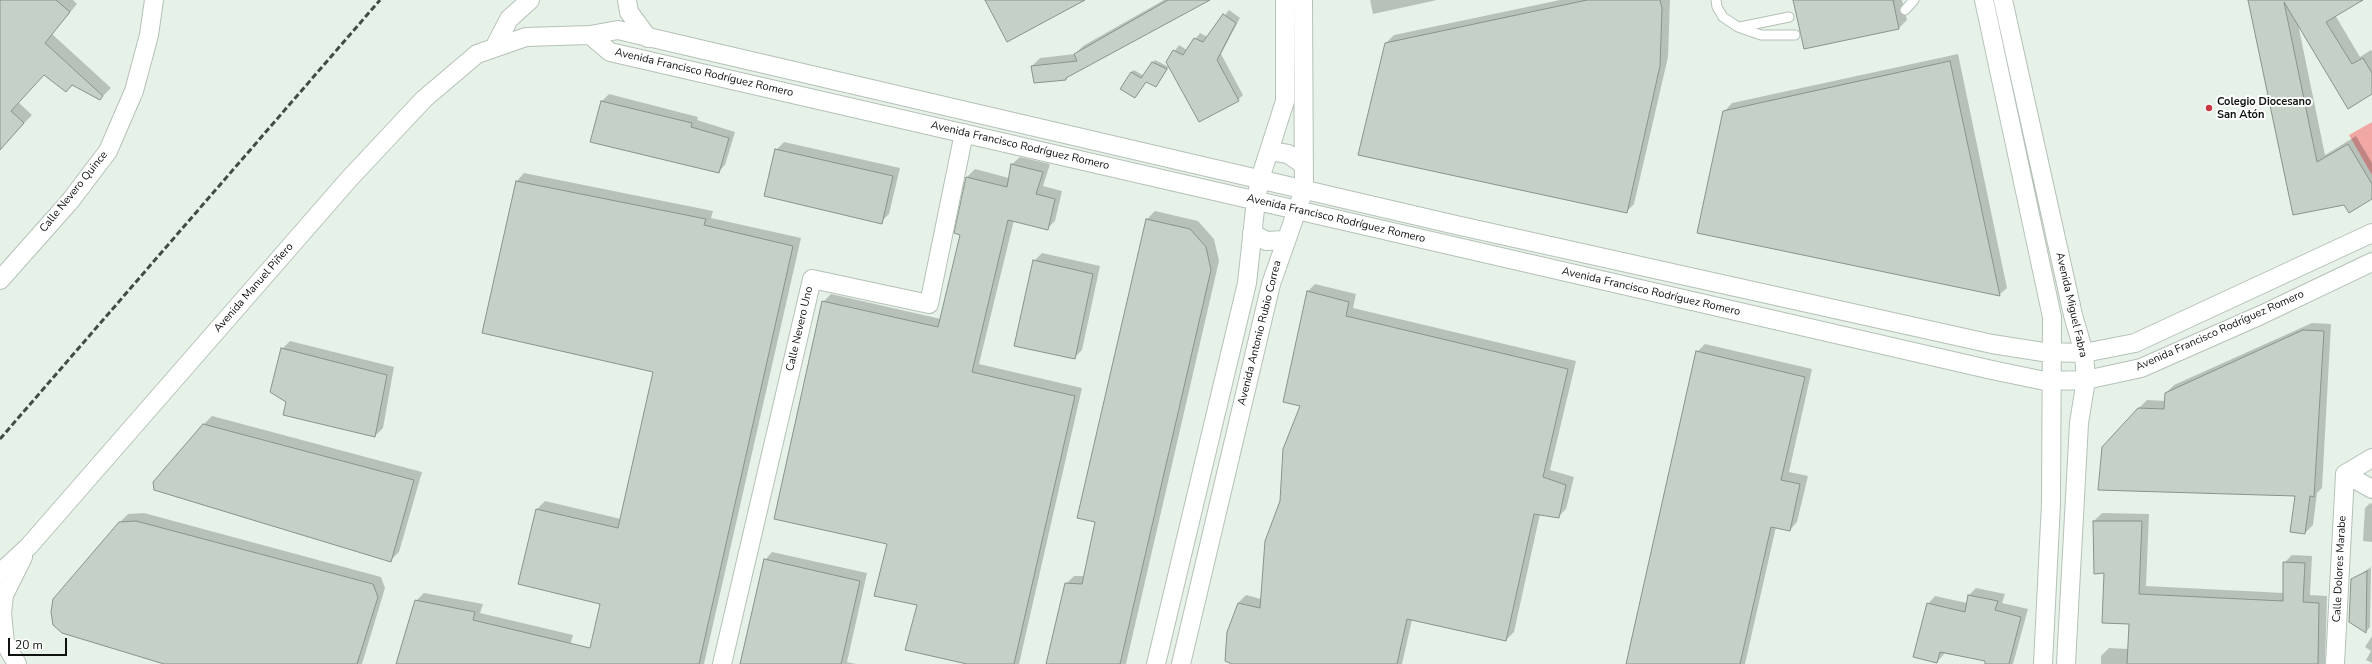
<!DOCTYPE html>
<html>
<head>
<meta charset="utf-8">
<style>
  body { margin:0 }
  #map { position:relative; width:2372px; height:664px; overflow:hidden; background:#e6f2e8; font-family:"Nunito Sans",sans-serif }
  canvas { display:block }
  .scale { position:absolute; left:8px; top:638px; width:59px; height:18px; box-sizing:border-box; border:2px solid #0f1310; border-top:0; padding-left:5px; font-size:12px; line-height:14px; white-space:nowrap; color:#0f1310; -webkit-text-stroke:3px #fff; paint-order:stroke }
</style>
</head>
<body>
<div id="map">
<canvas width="2372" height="664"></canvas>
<div class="scale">20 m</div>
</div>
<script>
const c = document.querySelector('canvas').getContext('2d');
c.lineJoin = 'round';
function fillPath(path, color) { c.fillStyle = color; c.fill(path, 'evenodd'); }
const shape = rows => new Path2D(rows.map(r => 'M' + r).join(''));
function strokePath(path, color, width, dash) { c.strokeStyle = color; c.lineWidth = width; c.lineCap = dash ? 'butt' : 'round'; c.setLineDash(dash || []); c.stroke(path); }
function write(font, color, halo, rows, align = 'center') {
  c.font = font + ' "Nunito Sans",sans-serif'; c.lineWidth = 4; c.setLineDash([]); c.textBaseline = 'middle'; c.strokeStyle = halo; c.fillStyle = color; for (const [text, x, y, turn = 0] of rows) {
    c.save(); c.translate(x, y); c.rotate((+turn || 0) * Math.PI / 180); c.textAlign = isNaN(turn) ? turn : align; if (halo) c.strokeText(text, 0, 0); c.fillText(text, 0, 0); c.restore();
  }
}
fillPath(shape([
  [2372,122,2372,175,2349,135]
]), '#f1a7a4');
fillPath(shape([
  [0,0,73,0,77,4,52,34,111,88,100,99,73,85,66,91,44,74,18,102,32,115,10,138,0,143],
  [1164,0,1208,0,1071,74,1066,79,1032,66,1040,58,1075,54,1083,46],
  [1370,0,1437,0,1373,14],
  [1560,0,1670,0,1668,57,1634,204,1626,212,1386,43,1394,35],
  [1794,0,1902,0,1907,20,1899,28],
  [2249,0,2361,0,2335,15,2360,57,2371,50,2372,52,2372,93,2298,24,2325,155,2356,136,2372,163,2372,197,2294,214],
  [1229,10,1240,18,1221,54,1243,95,1238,100,1167,62,1179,45,1187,50,1200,33,1208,37],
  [1958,54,2007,288,1999,295,1724,112,1732,103],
  [1155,60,1169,67,1156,86,1146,81,1135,97,1131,72,1134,70,1144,76],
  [609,94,698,117,697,120,735,132,725,165,718,172,592,141,602,101],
  [784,142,900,168,889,214,881,222,776,150],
  [1020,157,1050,164,1043,186,1062,191,1055,221,1047,229,1014,220,979,364,1082,388,1019,664,971,664,918,605,888,543,823,302,831,294,941,319,961,234,967,177,975,169,1009,178,1012,164],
  [524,173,713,211,711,218,801,238,704,664,588,664,602,603,537,509,545,501,621,519,654,371,483,332,517,181],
  [1155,211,1198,221,1214,239,1219,261,1126,664,1048,664,1066,584,1074,576,1085,576,1096,522,1147,219],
  [1042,253,1100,266,1082,350,1074,358,1034,261],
  [1315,284,1356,294,1353,308,1576,361,1550,470,1574,477,1566,509,1558,517,1540,514,1514,632,1506,640,1412,620,1402,664,1233,664,1238,603,1246,595,1261,599,1302,405,1307,292],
  [2312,323,2331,324,2322,488,2317,493,2313,525,2305,533,2291,531,2296,495,2139,408,2147,400,2166,401,2166,393,2174,385],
  [290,341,394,367,383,428,375,436,287,401,282,349],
  [1705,344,1812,369,1789,472,1808,476,1797,522,1790,530,1776,527,1745,664,1628,664,1697,352],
  [212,416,422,472,399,552,391,560,204,424],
  [2370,503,2372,504,2372,542,2363,541,2365,508],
  [144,513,381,577,385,588,362,664,167,664,120,522,128,514],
  [2102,513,2149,514,2146,586,2284,593,2284,563,2292,555,2312,556,2310,595,2327,596,2325,664,2101,664,2101,656,2109,648,2129,649,2130,623,2105,572,2094,521],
  [772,552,867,573,847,662,856,664,741,664,765,560],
  [2371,567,2370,627,2366,632,2352,580],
  [1976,588,2005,594,2002,603,2028,609,2013,664,1986,664,1986,660,1952,653,1951,655,1945,653,1937,662,1928,604,1935,596,1967,603,1969,595],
  [424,593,483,604,480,613,573,635,565,664,397,664,416,601],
  [2372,636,2372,663,2366,660,2371,651,2365,647]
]), '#0003');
const building = shape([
  [0,0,56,0,70,12,45,43,103,96,100,100,72,85,66,92,44,75,11,111,24,123,0,150,0,0],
  [985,0,1085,0,1007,42,985,0],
  [1168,0,1210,0,1066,78,1066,80,1034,83,1031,66,1077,61,1074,54,1168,0],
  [1587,0,1660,0,1662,8,1660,66,1627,213,1358,155,1385,43,1587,0],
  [1793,0,1893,0,1899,29,1804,49,1793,0],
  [2248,0,2363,0,2326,22,2352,64,2363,58,2372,73,2372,94,2348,109,2284,2,2317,162,2348,144,2372,184,2372,199,2349,213,2344,205,2293,215,2248,0],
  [1223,14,1236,23,1217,60,1239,101,1199,122,1166,62,1173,50,1183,55,1194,38,1203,42,1223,14],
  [1950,61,2000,296,1697,233,1723,111,1950,61],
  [1152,62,1167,69,1156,87,1146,82,1135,98,1120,89,1131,72,1141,78,1152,62],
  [601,101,692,123,691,127,729,138,719,173,590,142,601,101],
  [775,149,893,176,882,224,764,196,775,149],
  [1011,164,1043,172,1036,194,1055,199,1048,230,1008,220,972,372,1075,396,1014,664,967,664,905,650,917,605,874,596,887,544,774,519,822,301,938,327,960,235,954,233,966,177,1007,187,1011,164],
  [516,181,706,219,704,225,793,246,699,664,396,664,415,600,475,612,473,620,590,648,600,604,518,584,536,509,618,528,653,372,482,333,516,181],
  [1146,219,1190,229,1206,247,1211,270,1120,664,1046,664,1065,583,1082,584,1095,522,1077,518,1146,219],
  [1033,260,1093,274,1075,359,1014,346,1033,260],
  [1307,291,1349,302,1346,316,1568,369,1543,477,1566,485,1559,518,1534,514,1506,641,1407,619,1397,664,1232,664,1225,661,1227,632,1238,603,1260,608,1265,541,1280,501,1283,449,1300,406,1283,402,1307,291],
  [2303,330,2324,331,2314,497,2310,496,2305,534,2290,532,2295,496,2098,490,2102,447,2138,408,2164,409,2165,393,2303,330],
  [281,348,387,375,375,437,283,415,286,402,270,392,281,348],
  [1696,351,1805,377,1781,480,1800,484,1790,531,1771,527,1740,664,1626,664,1696,351],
  [203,424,414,480,391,562,154,490,153,482,203,424],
  [136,521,373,584,378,597,357,664,164,664,62,633,53,625,51,612,53,599,119,522,136,521],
  [2093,521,2142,521,2139,594,2283,601,2283,562,2305,563,2303,602,2319,603,2318,664,2127,664,2129,624,2102,623,2104,573,2094,574,2093,521],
  [764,559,860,581,841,664,740,664,764,559],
  [2367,571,2366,633,2349,622,2351,579,2367,571],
  [1968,595,1998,601,1995,610,2021,617,2009,664,1985,664,1985,661,1940,652,1937,663,1913,657,1927,603,1965,612,1968,595]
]);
fillPath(building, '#c5d0c7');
strokePath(building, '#88938a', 1);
const lane = shape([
  [1716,0,1717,7,1723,17,1738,27,1761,35,1795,35],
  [1905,10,1914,0],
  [1740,27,1789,17]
]);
const street = shape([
  [627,0,629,12,648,38],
  [1984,0,2052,317,2051,503,2043,664],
  [2003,0,2073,315,2084,353,2086,380,2079,423,2066,664],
  [590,35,610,52,1992,370,2045,381,2086,380,2141,368,2261,315,2372,262],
  [494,48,509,19,530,0],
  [1269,151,1288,154,1304,165],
  [1252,233,1266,241,1285,240],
  [0,280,71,200,108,151,134,91,149,35,154,0],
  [2345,474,2372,458],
  [2345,474,2372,489],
  [0,573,29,546,349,179,424,99,477,54,526,37,590,35,618,30,1456,225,1992,344,2043,352,2084,353,2135,343,2372,233],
  [17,664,5,643,2,613,4,595,23,557],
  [722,664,812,279,929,304,964,133],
  [1156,664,1247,283,1256,200,1260,179,1285,101,1285,0],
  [1181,664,1271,284,1304,190,1303,0],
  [2335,664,2345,474]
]);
strokePath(lane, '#b5c1b7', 11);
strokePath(street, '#b5c1b7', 20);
strokePath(lane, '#fff', 9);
strokePath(street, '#fff', 18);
strokePath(shape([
  [0,439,380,0]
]), '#444a46', 3, [6, 3]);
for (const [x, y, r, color] of [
  [2209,108,4,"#c83941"]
]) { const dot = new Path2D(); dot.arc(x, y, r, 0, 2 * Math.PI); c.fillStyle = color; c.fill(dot); strokePath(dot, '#fff', 1.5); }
write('11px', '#0f1310', '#fff', [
  ["Avenida Francisco Rodríguez Romero",704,73,13],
  ["Avenida Francisco Rodríguez Romero",1020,146,13],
  ["Calle Nevero Quince",74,192,-51],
  ["Avenida Francisco Rodríguez Romero",1336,219,13],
  ["Avenida Manuel Piñero",254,288,-49],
  ["Avenida Francisco Rodríguez Romero",1651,292,13],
  ["Avenida Miguel Fabra",2071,305,77],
  ["Calle Nevero Uno",800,329,-77],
  ["Avenida Francisco Rodríguez Romero",2220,331,-24],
  ["Avenida Antonio Rubio Correa",1260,333,-76],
  ["Calle Dolores Marabe",2340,569,-87]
]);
write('bold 11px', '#0f1310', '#fff', [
  ["Colegio Diocesano",2217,102],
  ["San Atón",2217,115]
], 'left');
</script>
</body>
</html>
